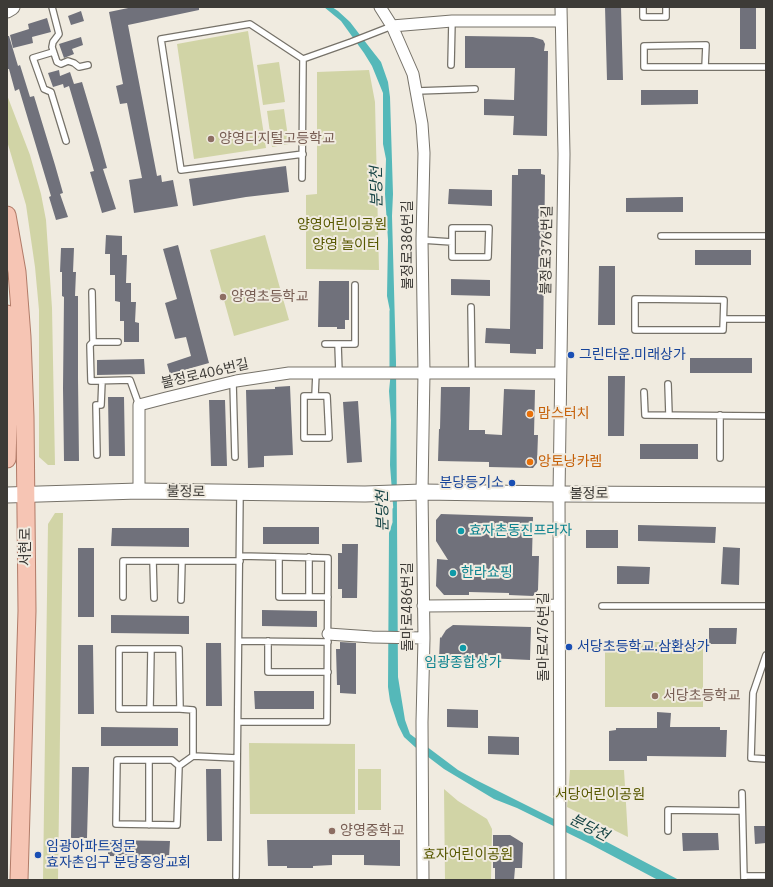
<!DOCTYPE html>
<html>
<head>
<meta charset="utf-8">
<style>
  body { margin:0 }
  #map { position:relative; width:773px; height:887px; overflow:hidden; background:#f0ebe0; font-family:"IBM Plex Sans",sans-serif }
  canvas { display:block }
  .frame { position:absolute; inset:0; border:8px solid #3d3b37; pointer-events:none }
</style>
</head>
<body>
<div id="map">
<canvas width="773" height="887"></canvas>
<div class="frame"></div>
</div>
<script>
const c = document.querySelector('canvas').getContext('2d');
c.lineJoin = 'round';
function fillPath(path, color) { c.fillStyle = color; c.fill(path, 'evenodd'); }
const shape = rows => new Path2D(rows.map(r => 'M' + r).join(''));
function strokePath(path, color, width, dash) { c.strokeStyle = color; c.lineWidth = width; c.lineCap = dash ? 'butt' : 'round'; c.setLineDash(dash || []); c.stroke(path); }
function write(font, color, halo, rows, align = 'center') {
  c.font = font + ' "IBM Plex Sans","Noto Sans KR",sans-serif'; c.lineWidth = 4; c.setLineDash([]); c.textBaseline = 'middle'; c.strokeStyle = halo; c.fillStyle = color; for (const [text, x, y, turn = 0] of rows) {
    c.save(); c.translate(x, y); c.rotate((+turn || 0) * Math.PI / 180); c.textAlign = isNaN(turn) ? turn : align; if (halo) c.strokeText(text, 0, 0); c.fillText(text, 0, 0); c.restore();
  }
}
fillPath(shape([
  [248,31,266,148,194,159,177,44],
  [279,62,285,102,263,105,257,65],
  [369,70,375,102,379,270,306,269,306,195,317,194,317,72],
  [7,95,30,155,41,194,46,220,52,308,55,465,48,465,39,457,39,310,35,267,26,205,7,141],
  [284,109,289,144,272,147,267,111],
  [265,235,289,320,234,336,210,250],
  [55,513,63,513,58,880,43,880,48,524],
  [605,642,703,642,703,707,605,707],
  [249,743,355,744,355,814,250,814],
  [358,769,381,769,381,810,358,810],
  [570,770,624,770,628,837,567,807],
  [444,789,458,801,487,819,492,829,491,880,445,880]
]), '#d1d4a6');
fillPath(shape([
  [324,7,332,7,338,11,350,22,370,48,381,62,388,82,390,97,393,194,392,216,396,362,398,677,405,720,410,734,458,770,476,780,572,828,605,841,679,880,658,880,590,844,517,808,494,799,444,769,415,747,404,737,398,725,390,701,388,687,389,533,394,518,390,465,391,420,389,391,392,361,392,321,387,296,388,240,385,194,386,159,383,144,383,93,372,66,364,53,341,21]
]), '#55b8b9');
strokePath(shape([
  [391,311,391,367],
  [394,509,394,521]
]), '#55b8b9', 3);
fillPath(shape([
  [133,7,199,7,199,10,128,25,157,176,161,175,162,182,173,180,178,206,134,213,129,180,142,178,127,103,120,104,116,86,123,84,109,12],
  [605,7,621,7,623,80,607,80],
  [740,7,756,7,756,49,740,49],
  [81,11,84,21,71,25,68,16],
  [47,18,51,32,32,37,33,43,13,48,10,35,29,29,28,24],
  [7,36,9,36,18,66,20,65,30,97,34,96,55,165,63,193,60,194,68,217,56,220,49,197,51,196,19,89,15,91,9,69,7,69],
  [465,36,533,37,543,40,545,44,544,51,548,51,547,136,513,135,514,116,484,115,484,99,514,100,515,68,465,68],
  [81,37,83,45,72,49,74,54,64,58,59,44],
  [59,70,60,76,70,72,74,84,82,82,99,139,107,168,103,169,116,209,102,213,90,172,94,171,69,86,64,88,63,84,53,87,48,73],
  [641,90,698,90,698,104,641,105],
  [286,166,289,192,246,197,193,206,189,179],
  [518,169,541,169,541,174,545,175,543,349,536,349,536,354,510,353,510,344,485,343,486,328,510,329,512,175,518,175],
  [449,189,492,190,492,206,448,204],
  [683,197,683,212,626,212,626,198],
  [106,235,122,236,122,255,127,255,126,283,131,283,131,302,136,302,135,322,139,323,139,342,124,342,124,321,120,321,120,302,115,301,115,275,110,275,110,254,105,254],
  [178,245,209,363,170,374,167,364,191,356,186,337,175,339,165,303,177,299,163,249],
  [61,248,74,248,73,272,76,272,75,296,78,296,78,378,79,461,64,461,63,388,64,297,62,296,62,272,60,272],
  [695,250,751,250,751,265,695,265],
  [599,266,615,266,615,325,598,325],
  [451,279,490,280,490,296,451,295],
  [319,281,349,281,349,320,345,320,345,329,337,329,337,327,318,327],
  [690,358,752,358,752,373,690,373],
  [144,359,145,374,97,375,97,360],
  [608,376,625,376,624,436,608,436],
  [290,386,293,455,264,456,264,467,248,468,246,390,275,389,275,387],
  [441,387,470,387,469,430,485,430,485,434,502,435,504,389,535,390,534,435,538,435,537,463,533,468,489,467,489,462,438,461,439,429,440,429],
  [108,397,124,397,125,456,109,456],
  [209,400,225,400,227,466,211,466],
  [358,401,362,462,347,463,343,402],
  [640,444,698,444,698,459,640,459],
  [441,514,533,517,532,556,539,556,538,590,533,596,509,595,509,593,469,592,469,595,444,595,436,586,437,559,448,560,436,541,436,520],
  [638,525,716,527,715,543,638,541],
  [263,527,319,527,319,544,263,544],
  [112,528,189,528,189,547,111,546],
  [586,530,618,530,618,548,586,548],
  [342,544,358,544,357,598,342,598,342,589,338,589,338,553,342,553],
  [723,547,740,548,739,585,721,584],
  [78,548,94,548,94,617,78,617],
  [617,566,650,567,649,584,617,584],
  [262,610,317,611,317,627,262,626],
  [111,615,189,616,189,634,111,633],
  [453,625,531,627,530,660,486,658,486,664,453,663,453,659,439,659,440,637,441,638,446,630],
  [709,628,737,628,736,644,709,644],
  [340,642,356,643,356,694,340,693,340,685,337,685,336,649,340,649],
  [206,643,221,643,222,706,206,706],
  [78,645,93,645,94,714,78,714],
  [254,691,314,691,314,709,255,709],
  [447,709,478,710,478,728,447,727],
  [657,712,671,713,670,727,720,727,720,730,727,730,726,757,647,756,647,761,609,761,609,731,616,730,616,728,657,728],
  [101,727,178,728,178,746,101,746],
  [488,736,519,737,519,755,488,754],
  [72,767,89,767,87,838,71,838],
  [206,769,221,769,222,841,207,841],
  [754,826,766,826,766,843,755,844],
  [682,833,718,833,719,850,683,851],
  [493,835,510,835,523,843,522,868,515,868,514,880,495,880,495,868,493,868],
  [108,840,170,841,169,857,108,856],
  [267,840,400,840,400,866,364,865,364,855,332,855,332,865,313,866,313,868,287,868,287,866,268,866]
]), '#70717b');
const lane = shape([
  [52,7,59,34,53,42,52,47,57,62,61,64,68,61,74,63,79,67,88,65],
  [643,7,643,17,666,17,666,7],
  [53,52,33,58,44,89,51,92,66,141],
  [451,65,452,21],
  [705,67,706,45,644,46,644,67,766,67],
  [417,91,475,89],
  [303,154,181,170,161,39,250,24,303,59],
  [302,178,303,59,351,42,392,26],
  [661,236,766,236],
  [422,240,452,242,452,257,488,257,489,228,452,228,452,242],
  [92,292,93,342,90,345,91,381,130,380,139,405],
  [635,299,724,300,723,330,635,330,635,299],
  [471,307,472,373],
  [724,319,766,319],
  [93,342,118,342],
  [325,344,355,344,355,285],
  [338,344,339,373],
  [233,382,235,457],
  [668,384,669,415],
  [644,392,645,415,766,416],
  [304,396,327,396,329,438,304,438,304,396],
  [315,396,316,373],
  [720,415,720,458],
  [97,455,96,405,101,405,102,381],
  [279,557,279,597,328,597],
  [309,557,309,597],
  [153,561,154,598],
  [123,597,123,561,240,561],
  [181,600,182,561],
  [602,606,766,606],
  [239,641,328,642],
  [268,641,268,672,328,672],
  [766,655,753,693,751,758,766,759],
  [150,709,151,649],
  [238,722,327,722,328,558,240,556],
  [193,756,237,758],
  [179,766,172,760,117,760,116,824,177,825,179,766,193,756,193,710,180,709,119,709,119,649,179,649,180,709],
  [742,793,744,880],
  [149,825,149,760],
  [668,831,668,810,742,811],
  [744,876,766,876],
  [236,877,240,493]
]);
const street = shape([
  [380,7,392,26,413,74,422,124,424,153,422,240,424,373,422,492,424,638,422,722,423,880],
  [392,26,452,21,561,21],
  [139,491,139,405,166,398,236,381,289,373,560,373],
  [423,606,559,605],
  [328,634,372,637,424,638],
  [560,880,559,494,564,154,561,7]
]);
const secondary = shape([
  [7,10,12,7],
  [7,495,139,491,365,494,422,492,559,494,766,495]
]);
const primary = shape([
  [7,215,17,272,22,337,25,417,27,611,19,880],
  [7,314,10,362,7,459]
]);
strokePath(lane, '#767269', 8);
strokePath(street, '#767269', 13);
strokePath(secondary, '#767269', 17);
strokePath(primary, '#b17b68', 19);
strokePath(lane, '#fff', 5.5);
strokePath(street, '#fff', 11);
strokePath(secondary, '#fff', 15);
strokePath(primary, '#f6c5b4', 17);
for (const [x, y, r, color] of [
  [211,139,4,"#8d6e63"],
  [223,297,4,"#8d6e63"],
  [571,355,4,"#1a4fb4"],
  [530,414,4,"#e8710a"],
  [530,462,4,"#e8710a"],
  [512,483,4,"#1a4fb4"],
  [461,531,4,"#0f9aa8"],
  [453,573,4,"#0f9aa8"],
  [569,647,4,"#1a4fb4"],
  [463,648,4,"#0f9aa8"],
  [655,696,4,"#8d6e63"],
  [332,831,4,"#8d6e63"],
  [38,855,4,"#1a4fb4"]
]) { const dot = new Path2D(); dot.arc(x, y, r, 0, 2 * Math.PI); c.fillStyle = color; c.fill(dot); strokePath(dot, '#f0ebe0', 1.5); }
write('14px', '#785e54', '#f0ebe0', [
  ["양영디지털고등학교",219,139],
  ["양영초등학교",231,297],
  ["서당초등학교",663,696],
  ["양영중학교",340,831]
], 'left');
write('14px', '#585902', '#f0ebe0', [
  ["양영어린이공원",342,225],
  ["양영 놀이터",346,245],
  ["서당어린이공원",600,795],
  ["효자어린이공원",468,855]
]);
write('14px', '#3d3b37', '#f0ebe0', [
  ["불정로386번길",408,245,-90],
  ["불정로376번길",547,250,-89],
  ["불정로406번길",205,374,-13],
  ["불정로",186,492,1],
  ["불정로",589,494],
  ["서현로",26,547,-90],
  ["돌마로486번길",408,607,-90],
  ["돌마로476번길",544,637,-90]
]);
write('14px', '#164399', '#f0ebe0', [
  ["그린타운.미래상가",579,355],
  ["분당등기소",504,483,"right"],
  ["서당초등학교.삼환상가",577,647],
  ["임광아파트정문",46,847],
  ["효자촌입구 분당중앙교회",46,863]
], 'left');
write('14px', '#c56008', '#f0ebe0', [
  ["맘스터치",538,414],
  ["앙토낭카렘",538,462]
], 'left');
write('14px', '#0d838f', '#f0ebe0', [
  ["효자촌동진프라자",469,531],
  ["한라쇼핑",461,573],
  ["임광종합상가",463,663,"center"]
], 'left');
write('italic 15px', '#174445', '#f0ebe0', [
  ["분당천",377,187,-91],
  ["분당천",383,511,-91],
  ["분당천",589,828,27]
]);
</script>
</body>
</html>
